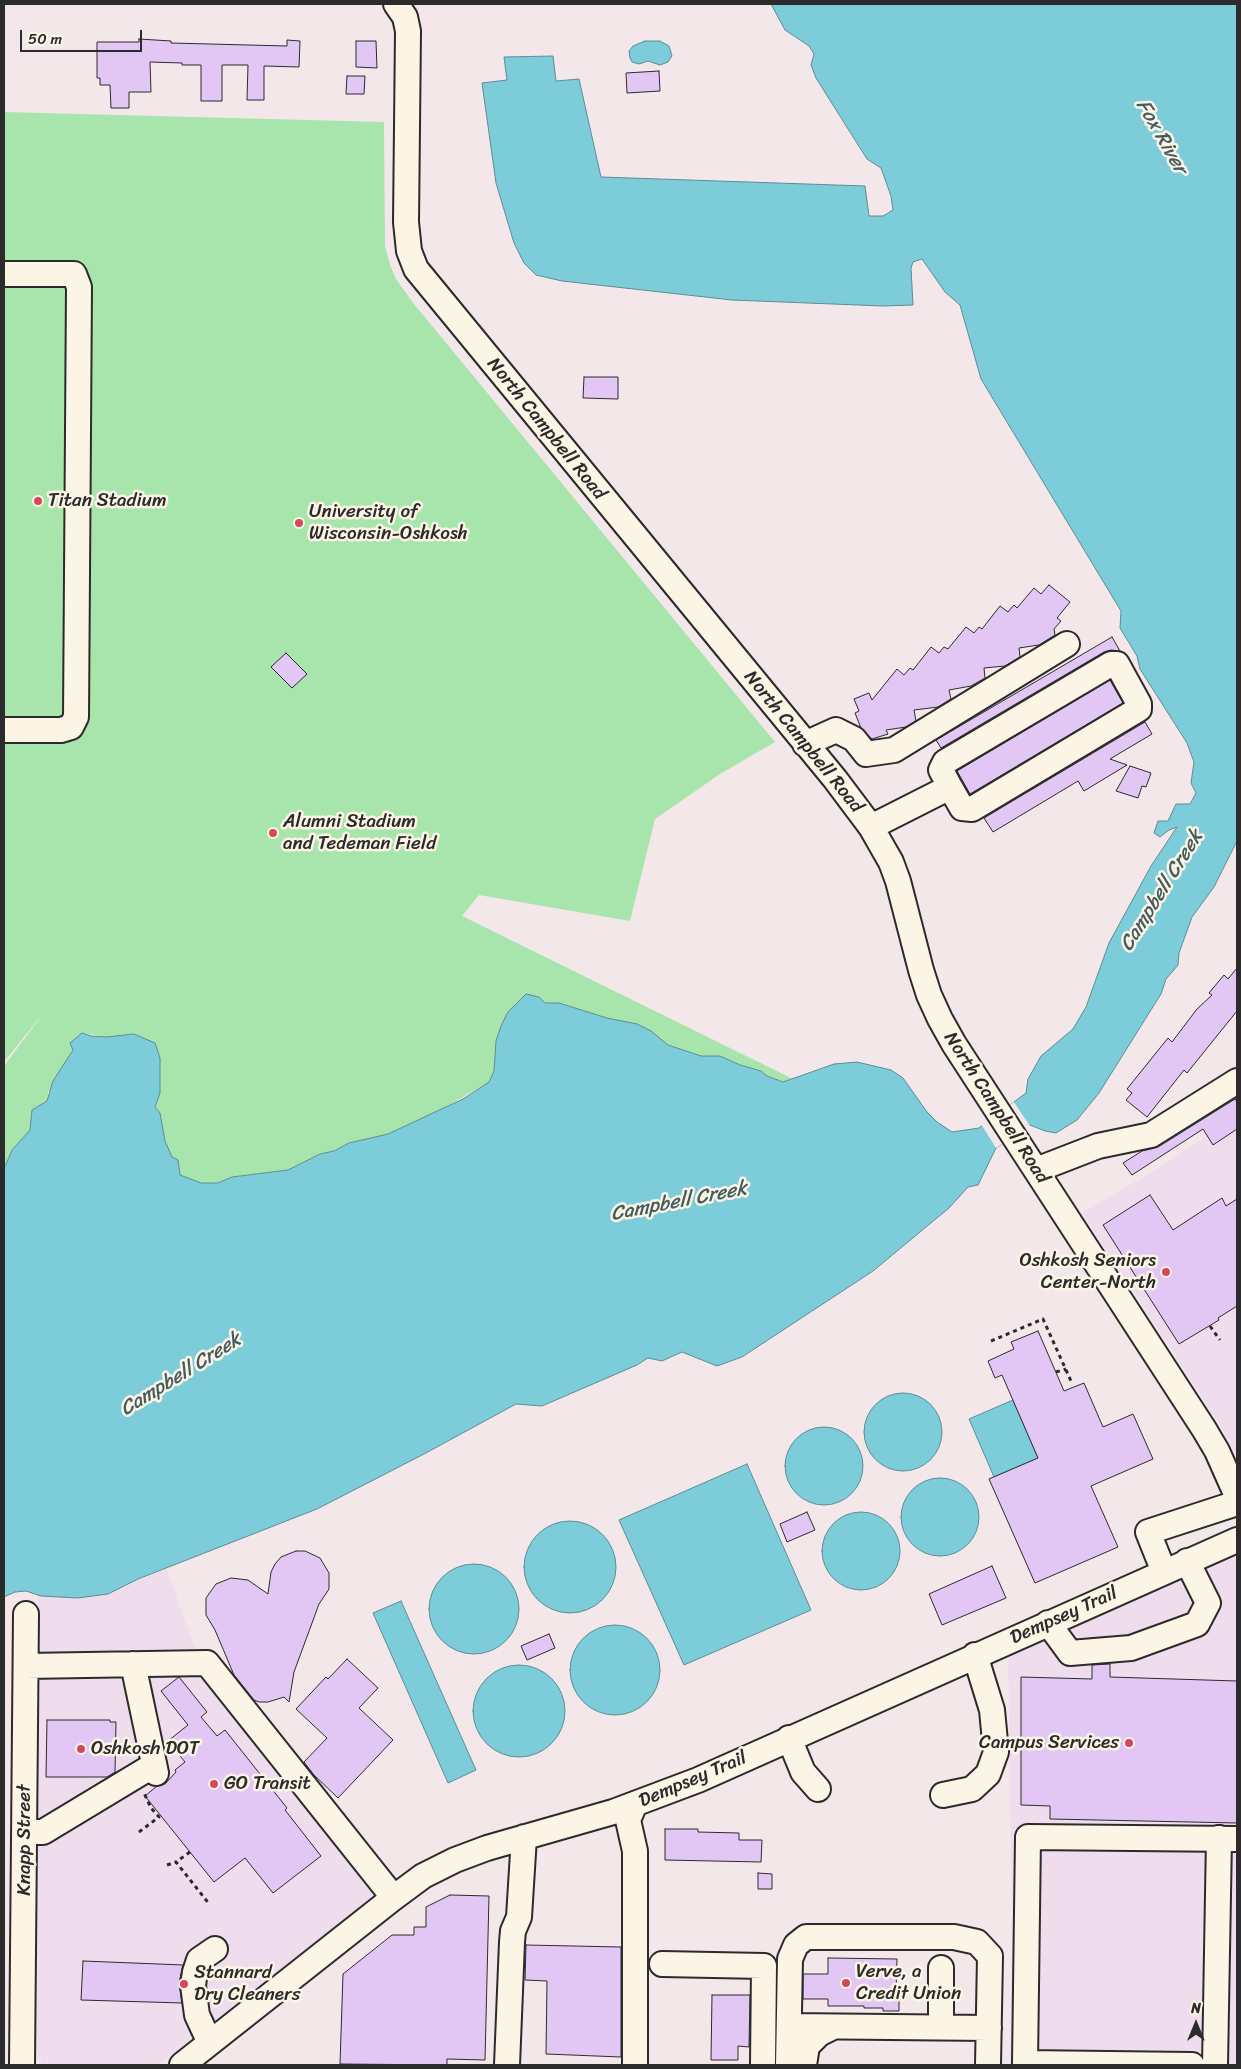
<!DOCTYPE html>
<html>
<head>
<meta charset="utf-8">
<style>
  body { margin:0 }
  #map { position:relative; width:1241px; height:2069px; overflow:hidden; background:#f4e7ea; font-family:Sriracha,sans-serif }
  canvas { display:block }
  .frame { position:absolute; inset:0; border:5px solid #2b2b2b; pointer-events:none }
  .north { position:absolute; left:1171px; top:1999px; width:50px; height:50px; -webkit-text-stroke:4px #fcf5e5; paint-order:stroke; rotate:0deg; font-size:14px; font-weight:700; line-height:20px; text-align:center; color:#2b2b2b }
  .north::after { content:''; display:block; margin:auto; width:18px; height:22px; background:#2b2b2b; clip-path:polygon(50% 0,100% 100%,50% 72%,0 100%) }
  .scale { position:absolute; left:20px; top:30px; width:122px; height:22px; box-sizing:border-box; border:2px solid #2b2b2b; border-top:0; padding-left:6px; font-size:15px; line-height:18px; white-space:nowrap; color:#2b2b2b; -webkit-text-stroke:4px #fcf5e5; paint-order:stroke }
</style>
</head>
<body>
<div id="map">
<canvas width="1241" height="2069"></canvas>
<div class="frame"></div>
<div class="north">N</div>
<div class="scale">50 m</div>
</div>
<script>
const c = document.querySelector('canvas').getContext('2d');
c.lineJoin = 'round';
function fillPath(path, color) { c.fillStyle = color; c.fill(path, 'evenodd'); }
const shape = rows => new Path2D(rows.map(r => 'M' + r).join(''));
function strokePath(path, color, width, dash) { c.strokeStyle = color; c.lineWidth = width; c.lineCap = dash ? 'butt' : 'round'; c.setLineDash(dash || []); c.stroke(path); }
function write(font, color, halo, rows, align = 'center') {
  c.font = font + ' Sriracha,sans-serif'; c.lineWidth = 5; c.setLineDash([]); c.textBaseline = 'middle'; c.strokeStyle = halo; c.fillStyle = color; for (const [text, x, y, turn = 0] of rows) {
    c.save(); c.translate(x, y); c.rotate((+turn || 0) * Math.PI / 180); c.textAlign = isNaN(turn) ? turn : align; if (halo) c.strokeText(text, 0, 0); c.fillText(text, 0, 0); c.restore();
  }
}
fillPath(shape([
  [1237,1116,1237,1457,1218,1422,1082,1213,1157,1169],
  [1225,1557,1237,1559,1237,2065,1010,2065,1012,1921,1008,1653],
  [167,1569,194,1646,386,1888,232,2010,157,2065,41,2065,41,2060,35,2060,38,1594,78,1598,108,1594,138,1579]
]), '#efdded');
fillPath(shape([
  [4,112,384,122,385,246,390,265,396,279,414,304,775,742,720,774,655,819,630,921,479,895,462,916,793,1079,784,1082,767,1076,761,1071,740,1065,720,1056,701,1056,683,1051,607,1018,559,1003,495,1057,494,1071,489,1082,437,1112,388,1134,349,1143,334,1151,320,1154,288,1170,232,1177,218,1183,201,1183,180,1175,178,1160,172,1157,165,1142,160,1113,155,1107,160,1093,160,1057,155,1043,134,1034,107,1037,82,1033,48,1093,47,1101,32,1110,30,1130,12,1150,4,1169,4,1066,45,1011,4,1062]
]), '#a8e5ac');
const water = shape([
  [771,4,1237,4,1237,841,1214,887,1192,917,1179,953,1178,965,1166,979,1161,994,1099,1093,1077,1120,1056,1133,1045,1131,1030,1125,996,1148,978,1185,968,1187,949,1208,873,1271,742,1357,717,1366,682,1352,662,1361,648,1358,637,1365,542,1406,516,1404,424,1454,317,1509,138,1579,108,1594,78,1598,41,1596,26,1591,15,1592,4,1597,4,1169,12,1150,30,1130,32,1110,47,1101,53,1081,73,1050,70,1043,82,1033,91,1036,107,1037,134,1034,155,1043,160,1058,160,1093,155,1107,160,1113,165,1141,172,1157,178,1160,180,1175,201,1183,218,1183,232,1177,288,1170,320,1154,334,1151,349,1143,388,1134,463,1099,489,1082,494,1071,496,1041,501,1026,508,1012,526,994,539,997,545,1003,559,1003,607,1018,637,1024,651,1031,668,1045,701,1056,720,1056,740,1065,761,1071,767,1076,783,1082,834,1064,857,1062,891,1070,903,1078,927,1112,937,1122,952,1132,979,1128,1026,1093,1028,1079,1041,1056,1073,1029,1086,1007,1109,943,1151,866,1177,827,1169,830,1160,837,1154,833,1158,821,1168,821,1176,804,1190,804,1196,793,1191,783,1194,762,1187,743,1140,669,1137,656,1120,628,1121,611,981,379,960,305,945,292,922,259,913,262,911,268,913,305,883,306,732,300,562,281,536,275,524,263,514,243,496,183,482,83,507,80,504,57,553,56,556,81,579,79,601,177,865,186,869,216,883,216,893,210,891,196,881,168,867,159,816,78,811,65,814,54,809,46,785,30,771,4],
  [645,41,660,41,669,46,672,56,668,62,660,65,648,61,639,64,632,62,630,58,629,51,633,46,645,41],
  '864 1432a39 39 0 1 1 78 0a39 39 0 1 1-78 0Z',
  [1013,1400,1038,1458,994,1477,969,1419,1013,1400],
  '785 1466a39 39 0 1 1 78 0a39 39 0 1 1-78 0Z',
  [747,1464,811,1610,684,1665,619,1520,747,1464],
  '901 1517a39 39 0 1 1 78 0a39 39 0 1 1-78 0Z',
  '822 1551a39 39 0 1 1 78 0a39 39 0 1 1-78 0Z',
  '524 1567a46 46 0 1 1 92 0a46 46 0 1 1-92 0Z',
  '429 1609a45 45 0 1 1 90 0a45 45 0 1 1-90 0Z',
  [401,1601,476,1770,448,1783,373,1613,401,1601],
  '570 1670a45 45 0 1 1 90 0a45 45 0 1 1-90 0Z',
  '473 1711a46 46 0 1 1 92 0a46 46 0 1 1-92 0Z'
]);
fillPath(water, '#7dccda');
strokePath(water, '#5c8c94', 1);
fillPath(shape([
  [1014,1102,1030,1126,996,1148,981,1124]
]), '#f4e7ea');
const building = shape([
  [139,39,171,41,171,43,287,46,287,40,300,41,299,67,264,66,264,100,247,100,248,65,222,65,222,101,201,101,201,65,182,65,182,63,150,62,151,92,129,92,129,108,111,108,110,85,100,85,100,78,97,78,97,42,139,42,139,39],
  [356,41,376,41,377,68,356,67,356,41],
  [659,71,660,91,627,93,626,73,659,71],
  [347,76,365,76,364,94,346,94,347,76],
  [584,377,618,377,618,399,583,398,584,377],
  [1049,585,1070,602,1057,618,1061,621,1054,629,1055,635,1039,645,1019,648,1020,657,1005,666,984,668,985,678,971,686,949,690,951,699,938,707,914,710,916,721,906,727,886,730,888,734,872,739,861,728,855,713,859,711,854,699,869,693,872,700,897,669,904,675,910,668,913,670,931,647,939,653,944,647,948,649,966,627,974,633,979,627,982,629,1000,606,1008,612,1014,605,1017,608,1034,588,1041,594,1049,585],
  [1112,637,1120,651,1111,650,1104,652,941,748,936,740,1112,637],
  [286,653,307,674,292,688,271,667,286,653],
  [1110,680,1123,703,970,794,957,771,1110,680],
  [1145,722,1152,734,1110,759,1127,765,1084,791,1078,781,993,832,984,818,1145,722],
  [1130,766,1151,773,1146,787,1142,786,1138,798,1116,791,1130,766],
  [1237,968,1237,1011,1187,1073,1184,1070,1147,1117,1126,1100,1132,1093,1127,1089,1168,1038,1172,1042,1197,1009,1212,995,1209,993,1224,975,1228,979,1237,968],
  [1235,1099,1237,1102,1237,1129,1213,1145,1203,1129,1132,1175,1123,1163,1142,1151,1158,1147,1235,1099],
  [1150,1195,1173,1230,1222,1198,1226,1206,1237,1199,1237,1306,1218,1318,1219,1320,1179,1344,1103,1225,1150,1195],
  [1038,1331,1064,1391,1084,1383,1103,1427,1133,1414,1153,1459,1091,1486,1118,1547,1035,1583,989,1479,1038,1458,1002,1375,995,1378,988,1361,1014,1349,1011,1342,1038,1331],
  [807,1512,815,1530,787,1542,780,1524,807,1512],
  [296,1551,305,1551,320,1558,329,1573,329,1589,319,1604,294,1672,289,1702,284,1697,268,1702,259,1702,254,1700,234,1675,215,1630,206,1615,206,1598,216,1584,231,1578,248,1580,268,1594,271,1572,275,1564,281,1557,296,1551],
  [992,1566,1006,1598,942,1625,929,1594,992,1566],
  [549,1634,555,1648,527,1660,521,1646,549,1634],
  [347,1659,378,1688,359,1708,393,1740,338,1798,314,1775,304,1762,327,1738,296,1709,326,1677,328,1679,347,1659],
  [1110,1664,1110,1677,1237,1681,1237,1823,1050,1819,1050,1806,1021,1805,1021,1677,1092,1679,1092,1665,1110,1664],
  [179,1677,207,1712,201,1717,217,1736,225,1730,287,1808,285,1810,321,1856,273,1893,245,1858,214,1882,145,1796,157,1786,165,1784,176,1772,175,1770,185,1762,168,1741,188,1725,161,1691,179,1677],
  [47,1720,110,1720,110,1722,116,1722,115,1772,107,1777,46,1777,47,1720],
  [665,1829,698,1829,698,1832,739,1833,739,1840,762,1840,761,1862,665,1860,665,1829],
  [758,1873,772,1874,772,1889,758,1889,758,1873],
  [450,1895,489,1896,485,2060,447,2059,447,2065,340,2064,343,1974,392,1935,414,1935,414,1927,426,1927,426,1907,450,1895],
  [526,1945,621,1947,621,2057,546,2054,547,1981,525,1980,526,1945],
  [828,1958,897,1959,896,1992,899,1993,899,2011,883,2011,883,2008,864,2008,864,2006,828,2006,828,1999,803,1999,803,1974,828,1974,828,1958],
  [83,1961,183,1965,179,1983,182,2003,81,2000,83,1961],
  [712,1995,750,1995,749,2047,738,2046,738,2060,711,2060,712,1995]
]);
fillPath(building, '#e2c7f5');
strokePath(building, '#2b2b2b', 1);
const minor = shape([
  [396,4,405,17,408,31,406,222,409,251,416,269,835,779,871,827,891,862,898,881,921,970,929,995,940,1019,954,1044,1204,1429,1217,1451,1237,1496],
  [4,274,74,274,79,287,76,717,71,727,61,730,4,730],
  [805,744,836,730,854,739,866,754,894,750,1067,644],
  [871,827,950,787,941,770,945,762,1111,664,1117,664,1139,704,1139,709,972,809,962,808,950,787],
  [1036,1170,1098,1146,1151,1135,1237,1081],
  [1164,1572,1148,1532,1237,1503],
  [1048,1623,1070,1653,1131,1648,1197,1624,1208,1603,1187,1561],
  [133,1664,156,1773],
  [26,1666,207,1663,386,1888,392,1899],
  [789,1738,803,1772,818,1789],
  [943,1795,972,1789,988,1774,996,1752,992,1710,975,1655],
  [635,1804,628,1820,635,1851,635,2065],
  [25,1832,43,1832,154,1765],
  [662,1964,764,1966,763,2065],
  [941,1968,941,2027],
  [789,2026,989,2028],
  [210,2043,197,2015,193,1985,195,1972,199,1960,215,1949],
  [22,2065,26,1614],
  [182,2065,392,1899,423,1876,455,1860,487,1848,613,1812,698,1780,1237,1540],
  [507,2065,512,1942,513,1931,519,1917,524,1837],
  [788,2065,790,1959,796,1945,806,1937,954,1937,977,1942,990,1956,988,2065],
  [804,2065,807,2046,819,2034,833,2027],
  [1192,2065,1025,2063,1028,1837,1237,1839],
  [1215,2065,1219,1838]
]);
strokePath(minor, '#2b2b2b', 28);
strokePath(shape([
  [1210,1326,1220,1340],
  [991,1341,1043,1319,1071,1381],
  [1056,1372,1066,1369],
  [139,1832,159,1817,151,1808,144,1793],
  [190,1852,176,1862,210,1905],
  [167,1865,176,1862]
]), '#2b2b2b', 3, [4, 4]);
strokePath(minor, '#fcf5e5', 24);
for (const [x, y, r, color] of [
  [38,501,5,"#d1495b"],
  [299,523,5,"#d1495b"],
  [273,833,5,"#d1495b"],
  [1166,1272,5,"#d1495b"],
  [1129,1743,5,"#d1495b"],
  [81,1749,5,"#d1495b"],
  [214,1784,5,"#d1495b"],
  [846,1983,5,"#d1495b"],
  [184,1984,5,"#d1495b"]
]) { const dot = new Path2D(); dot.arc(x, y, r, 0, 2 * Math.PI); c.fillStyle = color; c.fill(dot); strokePath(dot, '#fcf5e5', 2); }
write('19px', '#2b2b2b', '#fcf5e5', [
  ["North Campbell Road",546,429,51],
  ["North Campbell Road",803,742,51],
  ["North Campbell Road",996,1108,57],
  ["Dempsey Trail",1064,1616,-24],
  ["Dempsey Trail",693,1780,-23],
  ["Knapp Street",25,1840,-90]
]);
write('19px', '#2b2b2b', '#fcf5e5', [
  ["Titan Stadium",48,501],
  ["University of",309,512],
  ["Wisconsin-Oshkosh",309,534],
  ["Alumni Stadium",283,822],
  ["and Tedeman Field",283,844],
  ["Oshkosh Seniors",1156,1261,"right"],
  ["Center-North",1156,1283,"right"],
  ["Campus Services",1119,1743,"right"],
  ["Oshkosh DOT",91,1749],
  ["GO Transit",224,1784],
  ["Verve, a",856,1972],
  ["Credit Union",856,1994],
  ["Stannard",194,1973],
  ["Dry Cleaners",194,1995]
], 'left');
write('italic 20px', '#445b60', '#fcf5e5', [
  ["Fox River",1161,137,60],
  ["Campbell Creek",1162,891,-58],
  ["Campbell Creek",679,1202,-11],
  ["Campbell Creek",181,1375,-32]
]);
</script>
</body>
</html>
